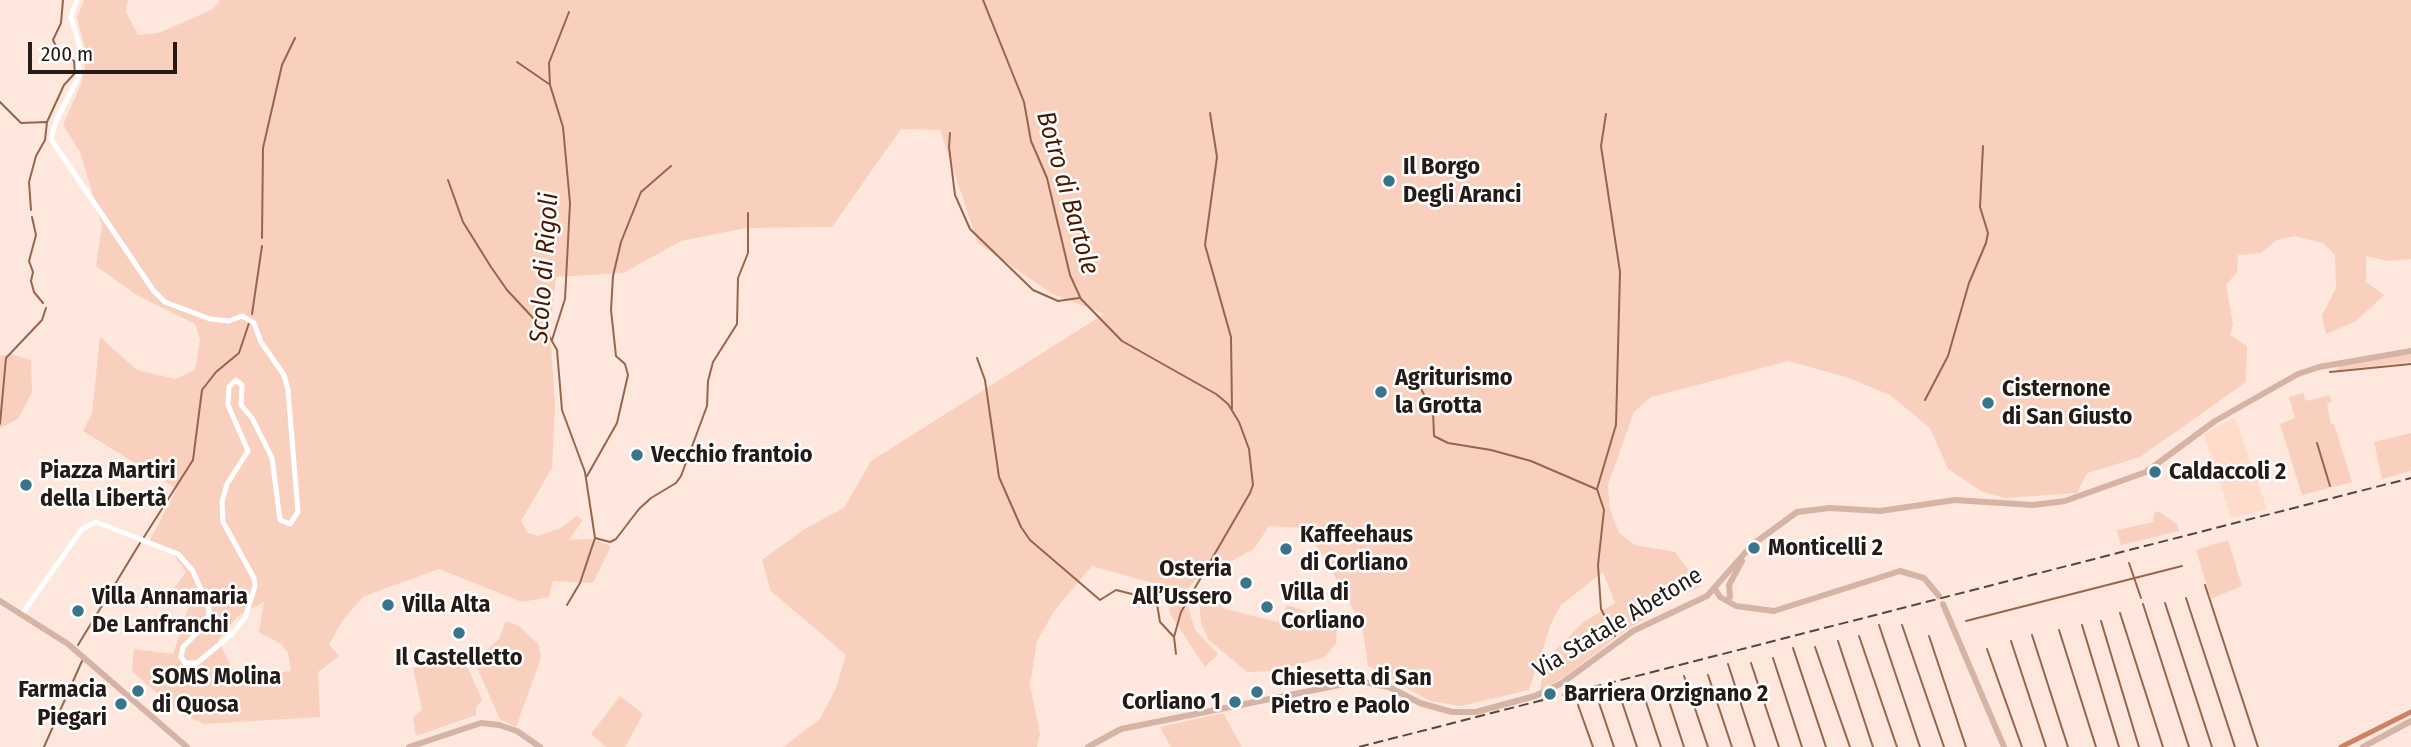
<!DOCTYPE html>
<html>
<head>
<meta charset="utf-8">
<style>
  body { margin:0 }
  #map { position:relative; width:2411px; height:747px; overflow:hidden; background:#fee7dd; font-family:"Fira Sans Condensed",sans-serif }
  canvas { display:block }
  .scale { position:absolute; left:28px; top:42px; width:149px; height:32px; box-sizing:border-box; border:4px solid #241a16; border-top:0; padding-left:9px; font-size:21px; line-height:24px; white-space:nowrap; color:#241a16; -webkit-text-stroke:5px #fff; paint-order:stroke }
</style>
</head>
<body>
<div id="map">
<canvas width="2411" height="747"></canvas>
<div class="scale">200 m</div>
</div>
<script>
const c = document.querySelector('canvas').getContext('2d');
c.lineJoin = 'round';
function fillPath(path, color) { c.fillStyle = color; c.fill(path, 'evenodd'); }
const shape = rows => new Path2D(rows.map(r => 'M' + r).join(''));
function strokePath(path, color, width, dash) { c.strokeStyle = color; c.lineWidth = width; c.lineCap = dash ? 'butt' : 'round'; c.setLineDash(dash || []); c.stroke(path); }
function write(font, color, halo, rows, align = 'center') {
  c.font = font + ' "Fira Sans Condensed",sans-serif'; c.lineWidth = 5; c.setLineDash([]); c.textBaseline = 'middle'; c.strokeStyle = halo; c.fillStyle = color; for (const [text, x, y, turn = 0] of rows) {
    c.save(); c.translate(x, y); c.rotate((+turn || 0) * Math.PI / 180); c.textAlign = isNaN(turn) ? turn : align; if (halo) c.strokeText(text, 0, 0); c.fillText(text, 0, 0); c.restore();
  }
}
fillPath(shape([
  [2235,417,2267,509,2231,518,2204,434]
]), '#fedbcb');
fillPath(shape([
  [84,0,128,0,126,12,138,35,158,33,186,21,213,9,220,0,2411,0,2411,259,2388,261,2366,256,2366,282,2384,295,2356,321,2326,334,2322,316,2336,288,2335,255,2323,243,2294,236,2277,240,2261,253,2238,255,2237,272,2226,285,2233,324,2230,335,2247,346,2246,382,2140,457,2087,473,2077,493,2005,498,1981,491,1948,469,1930,428,1890,395,1846,377,1788,361,1651,397,1634,412,1608,485,1610,509,1619,533,1635,545,1675,552,1701,587,1660,602,1646,618,1626,630,1564,677,1540,690,1544,667,1555,651,1582,623,1615,603,1603,572,1561,605,1552,621,1529,690,1461,706,1430,701,1368,666,1362,625,1324,557,1303,528,1269,526,1254,549,1195,580,1184,593,1195,630,1218,654,1205,667,1170,614,1167,587,1092,566,1054,611,1037,641,1030,685,1040,734,1037,747,783,747,820,719,836,688,846,655,771,591,762,560,806,528,844,508,871,461,1104,314,1051,293,978,243,940,130,901,129,832,227,746,228,681,241,623,273,556,277,550,329,555,405,552,468,521,521,528,533,538,536,561,528,577,516,583,520,569,540,591,539,611,546,593,583,553,581,549,597,522,602,439,569,389,587,363,597,343,620,329,644,339,656,318,672,320,717,204,724,179,713,132,671,134,649,173,654,190,603,170,593,186,572,174,555,148,544,177,489,83,431,92,413,100,337,137,370,175,379,195,370,200,340,195,324,137,295,96,266,102,226,80,152,63,125,81,84,85,66,84,44,77,18],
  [264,602,259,632,281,644,288,653,291,671,236,677,218,640,238,616],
  [11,354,31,360,32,392,18,419,0,428,0,356],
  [2411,354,2411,362,2338,370,2337,366],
  [2303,393,2306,401,2330,395,2332,402,2327,404,2331,424,2334,424,2352,482,2302,495,2280,424,2295,418,2289,397],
  [2411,433,2411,471,2382,479,2374,442],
  [2158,511,2177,524,2179,531,2121,545,2117,530,2153,522,2154,513],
  [2228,540,2242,586,2211,599,2196,550],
  [1199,600,1216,601,1225,609,1278,622,1287,605,1333,620,1337,627,1336,643,1325,657,1275,671,1247,672,1209,640,1201,623],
  [506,621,519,626,539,645,541,658,516,727,500,719,474,661,499,639],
  [438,661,463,663,469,670,482,700,476,707,476,715,416,736,413,717,422,710,413,668],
  [620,696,643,714,625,747,606,747,591,734],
  [1223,713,1242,747,1171,747,1160,727]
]), '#f9d0be');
strokePath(shape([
  [983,0,1024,102,1031,141,1047,178,1070,275,1081,299,1122,341,1216,394,1228,404,1239,422,1249,449,1253,485,1250,493,1181,612,1174,637],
  [517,62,549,84],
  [0,102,21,123,46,122],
  [1210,113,1217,157,1205,245,1231,337,1232,409],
  [1606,114,1601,146,1620,272,1616,425,1597,489,1604,510,1598,565,1601,609,1615,636],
  [950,133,949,147,955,195,970,229,1033,290,1058,301,1079,298],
  [448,180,463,222,491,267,507,290,548,334,557,350,562,410,585,472,595,538,580,583,567,605],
  [31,210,29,182,36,156,45,140,47,122,64,85,75,73,74,61,57,48,53,40,61,23,63,0],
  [32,217,36,235,29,261,33,272,31,281,34,292,43,303],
  [262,238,263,148,282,65,295,38],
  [252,314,262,246],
  [552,340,565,299,570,203,563,127,550,85,549,63,569,12],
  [977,358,985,380,999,477,1021,527,1030,540,1100,600,1116,590,1148,598,1157,604,1160,622,1174,637,1176,654],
  [2330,372,2411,364],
  [1418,374,1420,387,1433,411,1434,436,1448,443,1491,450,1531,461,1596,489],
  [1925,400,1948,356,1969,283,1986,243,1988,233,1980,207,1983,146],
  [0,424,6,358,42,320,46,308],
  [2317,443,2330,486],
  [587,476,617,423,628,375,625,364,616,356,611,310,613,276,621,242,641,192,671,166],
  [144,537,193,460,202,390,216,372,239,353,249,323],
  [595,538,610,542,616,539,639,509,651,498,676,483,681,476,707,406,708,381,713,362,737,324,738,278,748,253,748,213],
  [2129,563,2141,598],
  [2205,585,2258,747],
  [2186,598,2235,747],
  [2165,603,2212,747],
  [2143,604,2189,747],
  [2120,613,2163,747],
  [1966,621,2182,566],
  [2101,621,2139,747],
  [1879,625,1920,747],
  [1902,625,1944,747],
  [2082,625,2119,747],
  [2059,630,2096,747],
  [2032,635,2068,747],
  [1859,636,1897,747],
  [1929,636,1966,747],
  [1838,641,1873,747],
  [2011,641,2046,747],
  [78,645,140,543],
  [1815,647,1850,747],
  [1793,648,1826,747],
  [1987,649,2022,747],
  [1773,658,1802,747],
  [1751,663,1779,747],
  [1728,664,1755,747],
  [1708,675,1732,747],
  [1684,676,1708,747],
  [1664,686,1684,747],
  [1642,690,1661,747],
  [1620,696,1637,747],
  [1597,697,1614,747],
  [1578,705,1593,747],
  [2345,746,2346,747],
  [44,747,82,661]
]), '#99644c', 2);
strokePath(shape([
  [2341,747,2411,712]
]), '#cb8363', 5);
strokePath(shape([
  [22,614,82,529,96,522,178,554,193,571,209,609,208,622,183,647,181,657,185,663,197,663,232,634,245,618,255,586,254,578,223,522,222,502,227,484,248,451,228,405,229,387,236,380,242,385,241,405,252,418,272,458,280,520,290,524,298,512,288,390,284,375,261,342,254,323,242,316,229,321,210,319,165,302,153,290,51,139,56,121,78,78,79,45,71,17,77,0]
]), '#fff', 5);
strokePath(shape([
  [1715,589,1720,597,1736,606,1774,611,1900,571,1924,578,1939,596],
  [1730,597,1729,585,1742,561],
  [0,601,68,644,187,747],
  [1943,604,2004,747],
  [409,747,481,723,499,725,517,731,540,747],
  [1088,747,1121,729,1359,681,1389,687,1420,703,1452,712,1476,712,1535,696,1562,683,1633,631,1707,596,1752,545,1797,512,1830,508,1880,511,1955,500,2033,505,2065,501,2146,472,2215,421,2298,374,2319,367,2411,351],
  [2363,747,2411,721]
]), '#d5b4a6', 6);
strokePath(shape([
  [1359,747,2411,478]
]), '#534641', 2, [10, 5]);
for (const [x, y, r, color] of [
  [1389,181,7,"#38758b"],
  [1381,392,7,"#38758b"],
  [1988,403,7,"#38758b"],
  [637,455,7,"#38758b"],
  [2155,472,7,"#38758b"],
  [26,485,7,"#38758b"],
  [1754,548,7,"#38758b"],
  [1286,549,7,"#38758b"],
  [1246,583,7,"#38758b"],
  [388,605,7,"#38758b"],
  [1267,607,7,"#38758b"],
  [78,611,7,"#38758b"],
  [459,633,7,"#38758b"],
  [138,691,7,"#38758b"],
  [1257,692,7,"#38758b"],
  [1550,694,7,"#38758b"],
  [1235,702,7,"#38758b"],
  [121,704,7,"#38758b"]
]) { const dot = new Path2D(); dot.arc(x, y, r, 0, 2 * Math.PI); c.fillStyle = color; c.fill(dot); strokePath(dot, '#fff', 2.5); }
write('bold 24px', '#241a16', '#fff', [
  ["Il Borgo",1403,167],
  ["Degli Aranci",1403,195],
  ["Agriturismo",1395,378],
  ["la Grotta",1395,406],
  ["Cisternone",2002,389],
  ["di San Giusto",2002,417],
  ["Vecchio frantoio",651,455],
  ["Piazza Martiri",40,471],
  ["della Libertà",40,499],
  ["Caldaccoli 2",2169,472],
  ["Kaffeehaus",1300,535],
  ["di Corliano",1300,563],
  ["Monticelli 2",1768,548],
  ["Osteria",1232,569,"right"],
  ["All’Ussero",1232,597,"right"],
  ["Villa di",1281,593],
  ["Corliano",1281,621],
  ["Villa Annamaria",92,597],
  ["De Lanfranchi",92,625],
  ["Villa Alta",402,605],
  ["Il Castelletto",459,658,"center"],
  ["SOMS Molina",152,677],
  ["di Quosa",152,705],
  ["Chiesetta di San",1271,678],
  ["Pietro e Paolo",1271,706],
  ["Farmacia",107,690,"right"],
  ["Piegari",107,718,"right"],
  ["Barriera Orzignano 2",1564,694],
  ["Corliano 1",1221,702,"right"]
], 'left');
write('24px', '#241a16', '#fff', [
  ["Via Statale Abetone",1618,623,-31]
]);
write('italic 26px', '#481a02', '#fff', [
  ["Botro di Bartole",1067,193,74],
  ["Scolo di Rigoli",545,268,-86]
]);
</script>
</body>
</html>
